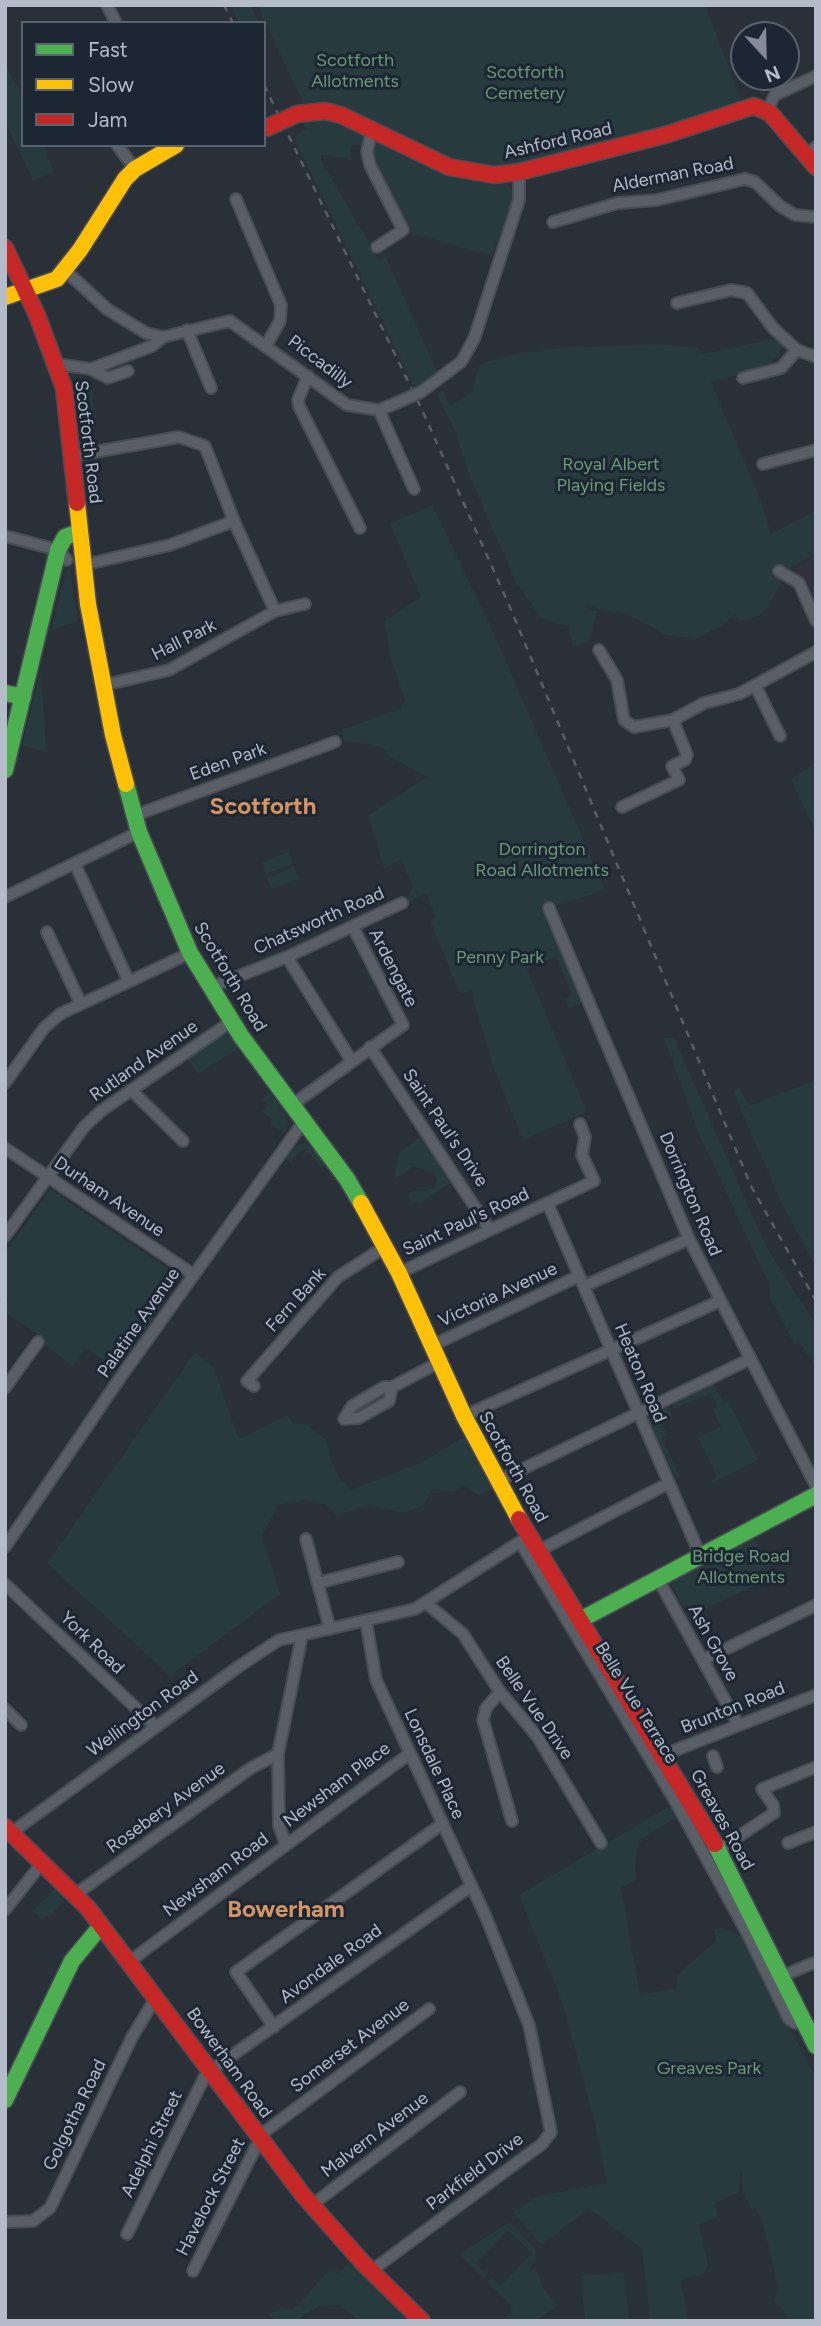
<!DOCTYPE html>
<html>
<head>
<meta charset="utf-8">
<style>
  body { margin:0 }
  #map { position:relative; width:821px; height:2326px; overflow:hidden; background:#2a3038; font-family:Figtree,sans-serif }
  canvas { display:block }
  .frame { position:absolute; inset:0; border:7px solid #b4bcc9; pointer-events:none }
  .legend { position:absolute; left:21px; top:21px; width:245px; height:126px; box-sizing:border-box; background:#1d2633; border:2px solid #59626f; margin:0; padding:9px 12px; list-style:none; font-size:21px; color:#b4bcc9 }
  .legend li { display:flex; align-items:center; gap:14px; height:35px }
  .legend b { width:35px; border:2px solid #59626f }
  .north { position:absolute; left:730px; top:21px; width:70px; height:70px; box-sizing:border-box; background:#1d2633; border:2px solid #59626f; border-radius:50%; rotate:158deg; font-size:19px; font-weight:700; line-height:28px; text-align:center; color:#b4bcc9 }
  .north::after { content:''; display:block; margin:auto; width:24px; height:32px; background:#848b96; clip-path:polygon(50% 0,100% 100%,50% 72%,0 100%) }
</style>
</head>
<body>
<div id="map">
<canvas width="821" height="2326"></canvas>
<div class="frame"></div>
<ul class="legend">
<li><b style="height:9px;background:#4caf50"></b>Fast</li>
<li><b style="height:9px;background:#ffc107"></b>Slow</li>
<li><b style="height:9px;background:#c62828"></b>Jam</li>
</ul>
<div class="north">N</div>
</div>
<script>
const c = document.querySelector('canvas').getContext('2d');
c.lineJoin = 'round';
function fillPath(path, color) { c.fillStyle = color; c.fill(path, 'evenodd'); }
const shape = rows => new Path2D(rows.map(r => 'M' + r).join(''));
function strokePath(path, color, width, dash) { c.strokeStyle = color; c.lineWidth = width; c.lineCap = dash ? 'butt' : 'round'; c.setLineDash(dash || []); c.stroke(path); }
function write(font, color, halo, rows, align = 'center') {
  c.font = font + ' Figtree,sans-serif'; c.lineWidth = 6; c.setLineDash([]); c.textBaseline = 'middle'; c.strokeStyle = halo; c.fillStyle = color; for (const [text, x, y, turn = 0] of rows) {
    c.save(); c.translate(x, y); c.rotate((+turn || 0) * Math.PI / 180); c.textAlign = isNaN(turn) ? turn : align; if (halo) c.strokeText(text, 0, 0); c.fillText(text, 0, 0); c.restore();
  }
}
fillPath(shape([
  [816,554,816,599,798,574,798,567]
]), '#31303e');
fillPath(shape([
  [231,5,250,5,259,23,239,23],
  [257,5,705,5,742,103,699,119,518,165,482,166,446,157,339,105,303,102],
  [5,64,23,97,23,145,43,145,54,172,33,180,5,122],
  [324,119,364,135,363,144,352,145,350,159,321,155,321,160,378,259,386,257,439,376,430,381,414,387,294,138,307,128,301,122],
  [377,141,449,176,508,184,514,196,492,256,408,232,374,164,370,147],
  [774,339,784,346,773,361,748,372,711,382,761,501,771,534,816,511,816,554,774,577,784,577,767,608,759,616,739,620,735,614,723,625,695,639,664,634,628,614,586,606,585,609,597,611,589,641,573,647,568,626,542,619,517,584,472,482,455,431,437,394,442,390,450,406,458,402,472,391,480,364,515,354,563,348,655,344,698,348,703,354],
  [90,386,96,417,79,418,75,388],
  [432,505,491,627,605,890,549,908,588,1000,569,1008,565,998,572,995,556,956,527,969,587,1112,523,1140,494,1069,471,991,460,994,430,920,436,917,426,893,403,905,413,887,401,860,384,868,368,815,427,777,390,757,384,749,365,743,343,742,343,729,400,709,405,700,390,656,385,621,421,597,390,524],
  [67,570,70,570,78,621,51,631],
  [41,669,43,701,46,751,22,746],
  [816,762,816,833,791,779],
  [289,852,293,864,266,874,262,863],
  [294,867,299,879,272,889,267,878],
  [224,1034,230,1034,239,1048,198,1074,186,1057],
  [664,1038,674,1038,767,1248,816,1325,816,1367,800,1343,795,1345,770,1298,770,1286,699,1134],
  [816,1080,816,1267,780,1200,733,1091,739,1088,749,1106],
  [269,1092,288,1117,285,1133,270,1123,272,1119,262,1112,268,1105,262,1099],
  [422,1135,451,1182,422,1202,410,1202,408,1194,414,1190,427,1191,436,1186,437,1181,433,1171,412,1167,394,1180,399,1153],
  [306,1142,325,1164,321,1167,305,1149,297,1153,291,1163,286,1158,291,1149],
  [50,1189,175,1274,178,1280,120,1370,87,1349,83,1350,73,1366,42,1343,44,1339,5,1312,8,1299,5,1296,5,1254],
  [195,1352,214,1368,237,1435,241,1438,288,1415,292,1423,308,1425,326,1440,329,1455,340,1479,351,1490,425,1461,460,1439,469,1437,495,1487,479,1496,465,1485,453,1491,432,1489,424,1504,406,1513,369,1505,337,1515,326,1505,307,1500,278,1505,262,1536,280,1594,170,1676,47,1563],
  [714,1384,724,1403,728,1401,758,1460,713,1483,711,1480,717,1477,698,1438,721,1427,713,1409,718,1407,711,1393,674,1409,672,1404],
  [668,1407,673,1417,661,1422,667,1435,662,1438,680,1477,676,1479,647,1417],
  [754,1537,775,1576,692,1615,686,1611,672,1586,675,1578],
  [673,1804,676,1810,674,1819,643,1838,637,1849,635,1868,637,1879,621,1888,640,1994,676,1989,678,1974,716,1941,714,1930,722,1928,741,1936,816,2077,816,2321,791,2321,773,2299,779,2290,762,2220,756,2208,751,2209,743,2193,741,2170,738,2193,714,2204,718,2217,699,2225,708,2264,704,2273,680,2280,689,2321,650,2321,642,2249,589,2208,542,2245,513,2213,535,2197,607,2183,595,2124,563,2004,519,1895],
  [56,1888,67,1898,51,1915,42,1919,33,1911],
  [510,2222,535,2248,536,2259,529,2270,537,2271,542,2286,558,2306,535,2321,501,2321,513,2311,509,2303,488,2282,491,2278,500,2286,532,2253,508,2230,476,2263,487,2275,483,2278,459,2254],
  [350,2262,407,2321,360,2321,340,2305,319,2306,296,2321,277,2321,268,2315,281,2308,293,2310,330,2269,338,2274],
  [624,2272,629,2321,585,2321,581,2276]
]), '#273a3e');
const street = shape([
  [107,5,116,23],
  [767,110,775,95,816,76],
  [372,130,367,152,370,165,403,230,377,247],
  [117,145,135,169],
  [805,157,816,147],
  [236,199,281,305,280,321,267,344],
  [553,222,618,203,657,200,745,179,755,182,780,206,795,215,816,217],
  [65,270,107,309,146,333,163,337],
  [677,303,731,290,747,293,773,328,797,350,816,357],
  [187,330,211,388],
  [57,364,91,369,152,346,163,337,230,321,347,405,379,410,394,404],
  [91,369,108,378,128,371],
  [308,376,298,400,299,406,360,528],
  [743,378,781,368,797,350],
  [421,392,461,362,474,339,519,200,519,172],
  [379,410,414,489],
  [72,456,179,437,205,446,234,521,275,611],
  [763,464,816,450],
  [5,536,58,550,67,560],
  [83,565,170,545,234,521],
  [779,571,799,583,816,621],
  [599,650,617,680,624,720,634,727,673,720,704,703,739,694,816,652],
  [104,685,169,670,275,611,305,604],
  [756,687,780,736],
  [622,807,679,780,672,766,685,760,687,755,673,720],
  [133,816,335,742],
  [75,864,128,980],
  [5,897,139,832],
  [549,908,689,1239,816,1486],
  [47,932,80,1002],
  [287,957,351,1060],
  [211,987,287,957,402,903],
  [370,1047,490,1230],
  [5,1083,44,1028,60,1014,190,953],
  [131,1090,183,1141],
  [292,1105,403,1025,353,927],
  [5,1148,194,1275],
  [548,1204,701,1557],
  [5,1236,84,1127,101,1111,232,1021],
  [399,1273,594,1181,582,1155,585,1137,580,1124],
  [584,1286,689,1239],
  [431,1346,579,1276],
  [254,1386,247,1381,338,1277,386,1246],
  [392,1387,389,1401,359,1418,344,1419,352,1406,384,1387,392,1387,438,1363],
  [5,1388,38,1342],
  [464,1416,720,1301],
  [498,1481,750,1359],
  [306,1539,330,1629],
  [520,1542,674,1799,746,1931,789,2019,795,2023,803,2021],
  [5,1547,120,1378,304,1121],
  [538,1551,669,1483],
  [658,1579,738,1724],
  [318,1583,398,1562],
  [5,1584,155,1726],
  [426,1603,463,1634,500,1692,537,1736,601,1843],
  [366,1621,376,1680,486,1917,529,2025,551,2132,542,2144,371,2271],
  [703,1660,816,1605],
  [500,1692,486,1708,483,1720,512,1821],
  [5,1709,21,1725],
  [663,1755,816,1695],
  [713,1756,717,1767],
  [11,1833,238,1667,279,1640,302,1635],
  [788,1843,816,1832],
  [286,1845,279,1826,278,1754,302,1635,415,1609,523,1540],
  [718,1850,774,1813,773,1805,762,1789,816,1767],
  [76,1894,251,1768,278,1754],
  [5,1910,42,1863],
  [130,1961,409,1754],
  [782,1976,816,1962],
  [274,2027,236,1972,442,1824],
  [312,2205,460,2092],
  [5,2222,33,2221,50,2208,132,2037,157,1996],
  [127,2234,206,2074,471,1886],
  [193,2271,263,2133,429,2009]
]);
const fast = shape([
  [5,693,23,697],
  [5,770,58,550,65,537,79,532],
  [126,784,139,832,190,953,241,1036,347,1179,361,1203],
  [580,1620,816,1495],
  [715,1844,816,2046],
  [5,2100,72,1961,100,1927]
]);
const slow = shape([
  [5,297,57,279,80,250,125,179,135,169,176,145],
  [77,503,88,604,113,735,126,784],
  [361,1203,399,1273,464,1416,519,1519]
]);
const jam = shape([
  [297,114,325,111,341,115,449,167,494,175,519,172,665,135,754,106,770,113,816,167],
  [5,248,37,315,64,388,77,503],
  [519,1519,715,1844],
  [5,1827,88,1908,303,2195,364,2264,422,2321]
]);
strokePath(street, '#484c53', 14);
strokePath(fast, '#484c53', 19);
strokePath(slow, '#484c53', 19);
strokePath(jam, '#484c53', 19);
strokePath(street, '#5a5e66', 10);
strokePath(fast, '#4caf50', 16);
strokePath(slow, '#ffc107', 16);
strokePath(jam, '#c62828', 16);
strokePath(shape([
  [224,5,233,23],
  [264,85,423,412,509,605,751,1186,816,1301]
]), '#595d64', 2.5, [7, 7]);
const streetBridge = shape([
  [394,404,421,392]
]);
const jamBridge = shape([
  [264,129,297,114]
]);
strokePath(streetBridge, '#484c53', 14, []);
strokePath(jamBridge, '#484c53', 19, []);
strokePath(streetBridge, '#5a5e66', 10);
strokePath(jamBridge, '#c62828', 16);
write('18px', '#6b9a76', '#1d2633', [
  ["Scotforth",355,61],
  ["Allotments",355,82],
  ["Scotforth",525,73],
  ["Cemetery",525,94],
  ["Royal Albert",611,465],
  ["Playing Fields",611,486],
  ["Dorrington",542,850],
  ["Road Allotments",542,871],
  ["Penny Park",500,958],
  ["Bridge Road",741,1557],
  ["Allotments",741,1578],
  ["Greaves Park",709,2069]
]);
write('18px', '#b4bcc9', '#1d2633', [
  ["Ashford Road",558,141,-13],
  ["Alderman Road",673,175,-11],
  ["Piccadilly",320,362,37],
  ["Scotforth Road",88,442,83],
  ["Hall Park",184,640,-27],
  ["Eden Park",228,762,-20],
  ["Chatsworth Road",319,921,-24],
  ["Ardengate",393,968,63],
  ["Scotforth Road",230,977,59],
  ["Rutland Avenue",144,1061,-35],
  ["Saint Paul's Drive",445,1128,56],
  ["Dorrington Road",690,1194,67],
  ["Durham Avenue",109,1197,34],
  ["Saint Paul's Road",466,1222,-25],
  ["Victoria Avenue",498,1295,-25],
  ["Fern Bank",296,1300,-48],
  ["Palatine Avenue",139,1323,-55],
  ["Heaton Road",640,1373,67],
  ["Scotforth Road",513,1467,61],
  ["York Road",92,1643,44],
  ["Ash Grove",713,1643,61],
  ["Belle Vue Terrace",636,1703,58],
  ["Belle Vue Drive",534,1708,55],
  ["Brunton Road",733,1708,-22],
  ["Wellington Road",143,1714,-36],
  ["Lonsdale Place",434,1764,65],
  ["Newsham Place",337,1785,-37],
  ["Rosebery Avenue",166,1808,-36],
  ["Greaves Road",722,1820,61],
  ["Newsham Road",216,1875,-37],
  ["Avondale Road",331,1964,-36],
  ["Somerset Avenue",350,2046,-37],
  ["Bowerham Road",229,2063,54],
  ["Golgotha Road",75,2115,-64],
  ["Malvern Avenue",375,2135,-37],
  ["Adelphi Street",152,2144,-64],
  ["Parkfield Drive",475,2172,-37],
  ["Havelock Street",211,2197,-63]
]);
write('bold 24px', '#d59563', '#1d2633', [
  ["Scotforth",263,807],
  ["Bowerham",286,1910]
]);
</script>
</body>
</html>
